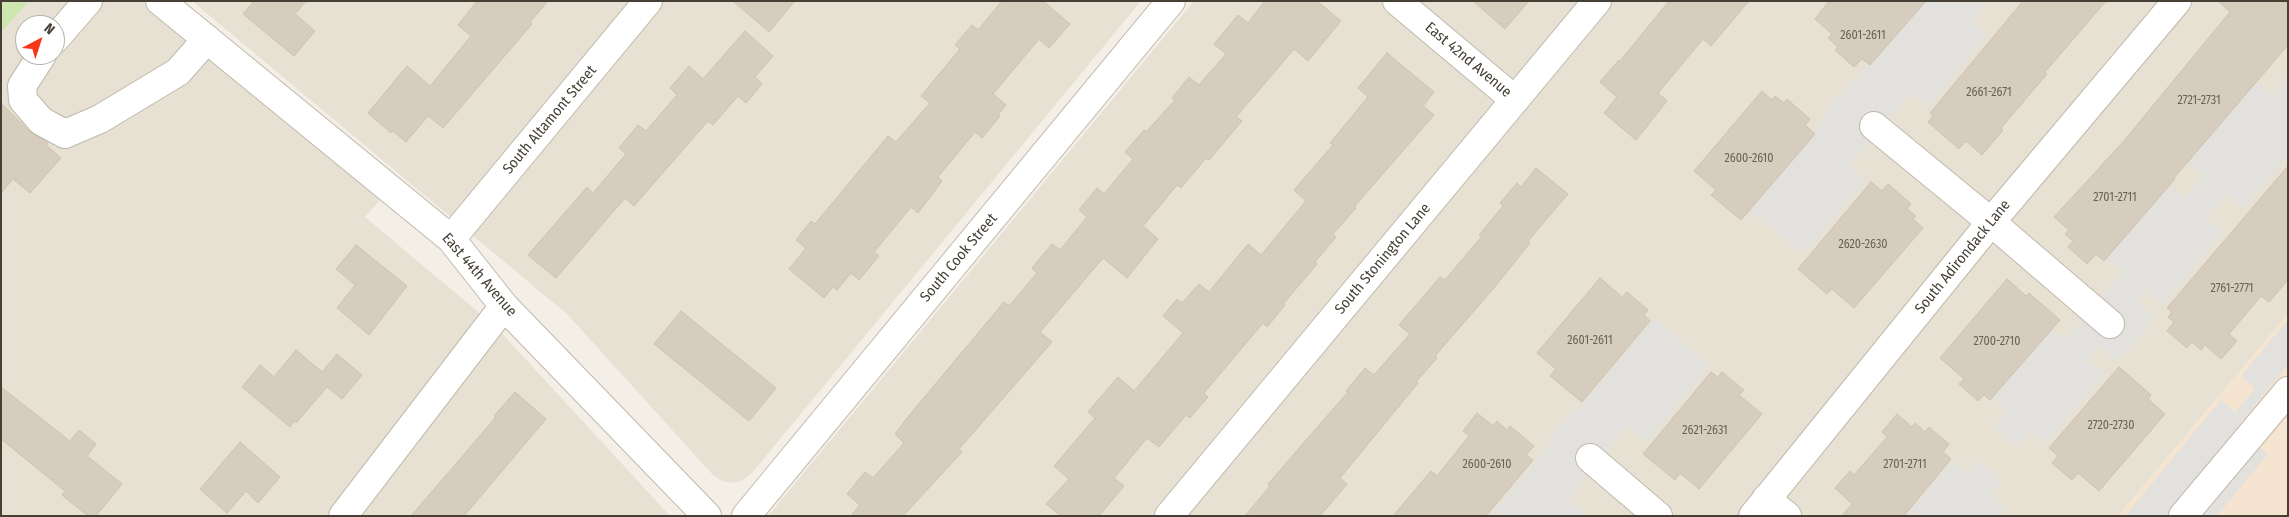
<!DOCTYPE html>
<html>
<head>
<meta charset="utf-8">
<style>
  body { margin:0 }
  #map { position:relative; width:2289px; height:517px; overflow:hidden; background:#f3efe6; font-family:"Fira Sans Condensed",sans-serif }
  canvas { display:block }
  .frame { position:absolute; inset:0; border:2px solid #453f35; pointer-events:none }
  .north { position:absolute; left:15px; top:15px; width:50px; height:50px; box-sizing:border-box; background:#fff; border:1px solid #b5b2ae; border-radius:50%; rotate:40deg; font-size:14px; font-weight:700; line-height:20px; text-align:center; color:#453f35 }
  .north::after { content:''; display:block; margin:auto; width:18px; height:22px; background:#f93716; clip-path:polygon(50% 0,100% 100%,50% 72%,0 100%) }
</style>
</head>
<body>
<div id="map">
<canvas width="2289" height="517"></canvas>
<div class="frame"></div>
<div class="north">N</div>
</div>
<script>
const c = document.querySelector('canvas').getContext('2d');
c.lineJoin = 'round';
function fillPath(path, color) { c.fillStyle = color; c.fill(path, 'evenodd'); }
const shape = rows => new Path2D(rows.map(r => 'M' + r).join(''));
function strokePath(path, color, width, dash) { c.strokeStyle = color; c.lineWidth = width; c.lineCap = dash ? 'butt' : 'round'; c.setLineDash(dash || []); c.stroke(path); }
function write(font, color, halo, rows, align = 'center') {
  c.font = font + ' "Fira Sans Condensed",sans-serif'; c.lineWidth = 4; c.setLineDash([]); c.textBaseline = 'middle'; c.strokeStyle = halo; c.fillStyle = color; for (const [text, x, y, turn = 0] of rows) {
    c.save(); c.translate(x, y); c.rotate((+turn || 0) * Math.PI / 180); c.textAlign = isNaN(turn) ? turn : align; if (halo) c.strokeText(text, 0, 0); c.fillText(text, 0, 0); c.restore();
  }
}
fillPath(shape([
  [29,1,143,1,384,195,365,217,496,327,670,516,1,516,1,33],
  [25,25,55,25,55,55,25,55],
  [192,1,1141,1,752,473,743,480,733,483,722,481,712,474,568,315],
  [1194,1,2288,1,2288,314,2118,516,768,516]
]), '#e7e1d4');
fillPath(shape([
  [2288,314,2288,516,2118,516]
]), '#f5e5d0');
fillPath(shape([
  [1,1,29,1,1,33]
]), '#cee7ae');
fillPath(shape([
  [1921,1,1988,1,1971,22,1987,36,1928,107,1911,93,1848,166,1866,181,1802,254,1748,208,1819,125,1831,103,1861,73],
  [2287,79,2288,155,2242,209,2226,195,2206,218,2223,232,2162,305,2145,291,2136,301,2154,316,2143,333,2131,347,2115,360,2099,347,2088,360,2105,374,2045,443,2031,431,2017,448,1993,428,2008,411,1991,397,2050,328,2066,340,2123,272,2106,257,2168,186,2184,199,2204,176,2188,163,2256,81,2272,95],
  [1654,319,1710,366,1647,441,1628,426,1568,498,1586,513,1584,516,1490,516,1547,448,1551,436,1569,414,1579,408],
  [2288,320,2288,365,2237,427,2268,454,2217,516,2125,516,2221,400,2235,412,2255,389,2241,376],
  [1979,460,2002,480,1990,494,2006,508,2000,516,1906,516,1952,461,1967,474]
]), '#e3e1de');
const building = shape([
  [254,1,306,1,295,14,315,31,294,56,243,14,254,1],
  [477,1,548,1,530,22,532,24,443,128,428,116,406,142,393,131,391,133,368,113,407,66,430,86,471,36,458,25,477,1],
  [733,1,795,1,769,32,733,1],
  [1002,1,1043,1,1070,24,1049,48,1039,39,993,94,1006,105,998,115,1000,116,982,138,975,132,938,177,942,181,918,213,911,207,874,252,879,256,859,280,851,273,837,290,833,287,824,298,789,269,806,248,796,240,811,221,815,224,888,136,896,142,930,103,921,96,960,49,955,45,972,25,978,30,1002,1],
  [1265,1,1317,1,1341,21,1308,61,1294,49,1236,117,1242,121,1209,160,1206,158,1181,188,1177,185,1143,226,1158,239,1127,278,1103,258,1040,332,1052,342,959,449,962,452,903,516,851,516,860,505,847,494,865,472,873,478,904,443,895,434,907,418,1004,302,1009,306,1037,273,1032,268,1052,244,1060,250,1087,217,1079,210,1097,188,1104,194,1133,159,1125,152,1144,130,1146,132,1175,100,1172,98,1189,77,1199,85,1226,54,1214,44,1238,15,1248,23,1265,1],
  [1473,1,1529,1,1505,29,1473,1],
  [1669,1,1749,1,1711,46,1703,39,1658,93,1667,101,1636,140,1604,113,1617,97,1600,82,1619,60,1620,61,1669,1],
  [1829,1,1926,1,1870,65,1862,59,1854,67,1835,50,1838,47,1828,38,1832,34,1815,19,1829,1],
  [2023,1,2106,1,2045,72,2047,74,2001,128,2003,130,1982,155,1966,141,1959,149,1928,122,1933,116,1930,113,2023,1],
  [2218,1,2288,1,2288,45,2174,178,2175,179,2104,261,2096,254,2087,264,2068,247,2073,241,2065,234,2069,230,2054,217,2123,142,2230,12,2218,1],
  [745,31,773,56,755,77,762,84,746,103,738,96,713,125,708,121,634,206,625,198,556,278,528,255,587,187,593,193,626,154,619,148,638,125,646,131,677,95,670,88,689,66,703,79,745,31],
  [1387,53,1434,92,1423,106,1434,115,1354,207,1356,208,1333,234,1336,237,1315,262,1317,264,1284,303,1285,305,1267,327,1263,323,1204,393,1208,397,1190,418,1186,415,1159,447,1147,438,1114,478,1124,486,1099,516,1061,516,1046,504,1069,479,1054,466,1095,418,1088,412,1118,377,1134,391,1183,333,1163,316,1177,299,1182,303,1199,284,1209,292,1248,244,1261,255,1306,201,1294,190,1333,145,1330,143,1368,97,1358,88,1387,53],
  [1762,91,1772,100,1775,96,1784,103,1787,99,1810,119,1805,125,1815,134,1741,220,1711,195,1716,190,1694,171,1762,91],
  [1,103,29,131,48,143,46,145,61,158,30,193,13,179,1,193,1,103],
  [2288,166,2288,280,2269,302,2261,296,2229,334,2237,341,2221,359,2205,345,2201,350,2192,342,2187,348,2167,331,2174,322,2168,317,2172,312,2167,308,2288,166],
  [1536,168,1568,194,1528,241,1530,243,1493,289,1435,356,1437,358,1416,382,1418,383,1340,478,1347,484,1320,516,1245,516,1270,486,1268,484,1348,392,1346,391,1365,368,1374,375,1410,334,1399,325,1440,277,1445,280,1482,236,1479,235,1503,206,1500,203,1517,183,1521,187,1536,168],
  [1871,182,1882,191,1888,184,1911,204,1907,209,1916,216,1913,219,1923,228,1854,308,1832,289,1827,294,1798,269,1871,182],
  [356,245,407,286,369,335,337,308,355,285,336,269,356,245],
  [1600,278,1622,297,1627,292,1648,310,1644,315,1650,321,1582,402,1550,376,1556,369,1537,353,1600,278],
  [2007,279,2026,296,2029,293,2060,320,1990,400,1984,395,1978,401,1959,384,1964,379,1940,358,2007,279],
  [681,311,776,388,749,421,654,344,681,311],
  [296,350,322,372,337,354,362,375,342,399,327,387,296,423,294,421,290,427,242,387,260,365,274,377,296,350],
  [2119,367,2151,395,2148,399,2165,414,2099,491,2078,473,2072,480,2052,463,2058,456,2049,448,2119,367],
  [1711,372,1718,377,1722,372,1744,390,1739,395,1762,414,1699,489,1680,473,1675,480,1643,454,1711,372],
  [1,387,70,441,79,430,96,444,87,456,122,484,96,516,88,516,62,495,65,491,1,439,1,387],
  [515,392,546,419,464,516,411,516,496,417,494,416,515,392],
  [1477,413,1493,426,1497,421,1507,430,1510,426,1534,446,1526,455,1533,460,1486,516,1393,516,1431,471,1437,476,1469,436,1463,431,1477,413],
  [1897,414,1912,427,1915,423,1925,432,1929,427,1949,444,1943,452,1951,459,1904,516,1842,516,1852,504,1835,488,1850,471,1854,475,1887,437,1882,432,1897,414],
  [240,442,280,477,258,503,246,491,227,513,200,489,240,442]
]);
fillPath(building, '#d7cdbe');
strokePath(building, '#cfc2ae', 1);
const minor = shape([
  [160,1,451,239,504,306,707,516],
  [1397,1,1515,100],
  [55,39,88,1],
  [42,55,22,86,23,100,41,121,65,134,100,119,178,72,207,39],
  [1874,126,1991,222,2110,324],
  [451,239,648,1],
  [1590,458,1658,516],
  [1766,499,1787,516],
  [343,516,504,306],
  [746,516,1171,1],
  [1169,516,1597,1],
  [1753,516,1991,222,2177,1],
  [2183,516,2288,391]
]);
strokePath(minor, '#c1b9ab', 30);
strokePath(minor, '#fff', 28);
write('12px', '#6a6257', null, [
  ["2601-2611",1863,36],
  ["2661-2671",1989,93],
  ["2721-2731",2199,101],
  ["2600-2610",1749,159],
  ["2701-2711",2115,198],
  ["2620-2630",1863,245],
  ["2761-2771",2232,289],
  ["2601-2611",1590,341],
  ["2700-2710",1997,342],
  ["2720-2730",2111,426],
  ["2621-2631",1705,431],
  ["2600-2610",1487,465],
  ["2701-2711",1905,465]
]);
write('15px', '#453f35', '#fff', [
  ["East 42nd Avenue",1468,60,40],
  ["South Altamont Street",550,120,-50],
  ["South Adirondack Lane",1963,257,-51],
  ["South Cook Street",959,258,-50],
  ["South Stonington Lane",1383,259,-50],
  ["East 44th Avenue",479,275,49]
]);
</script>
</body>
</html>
